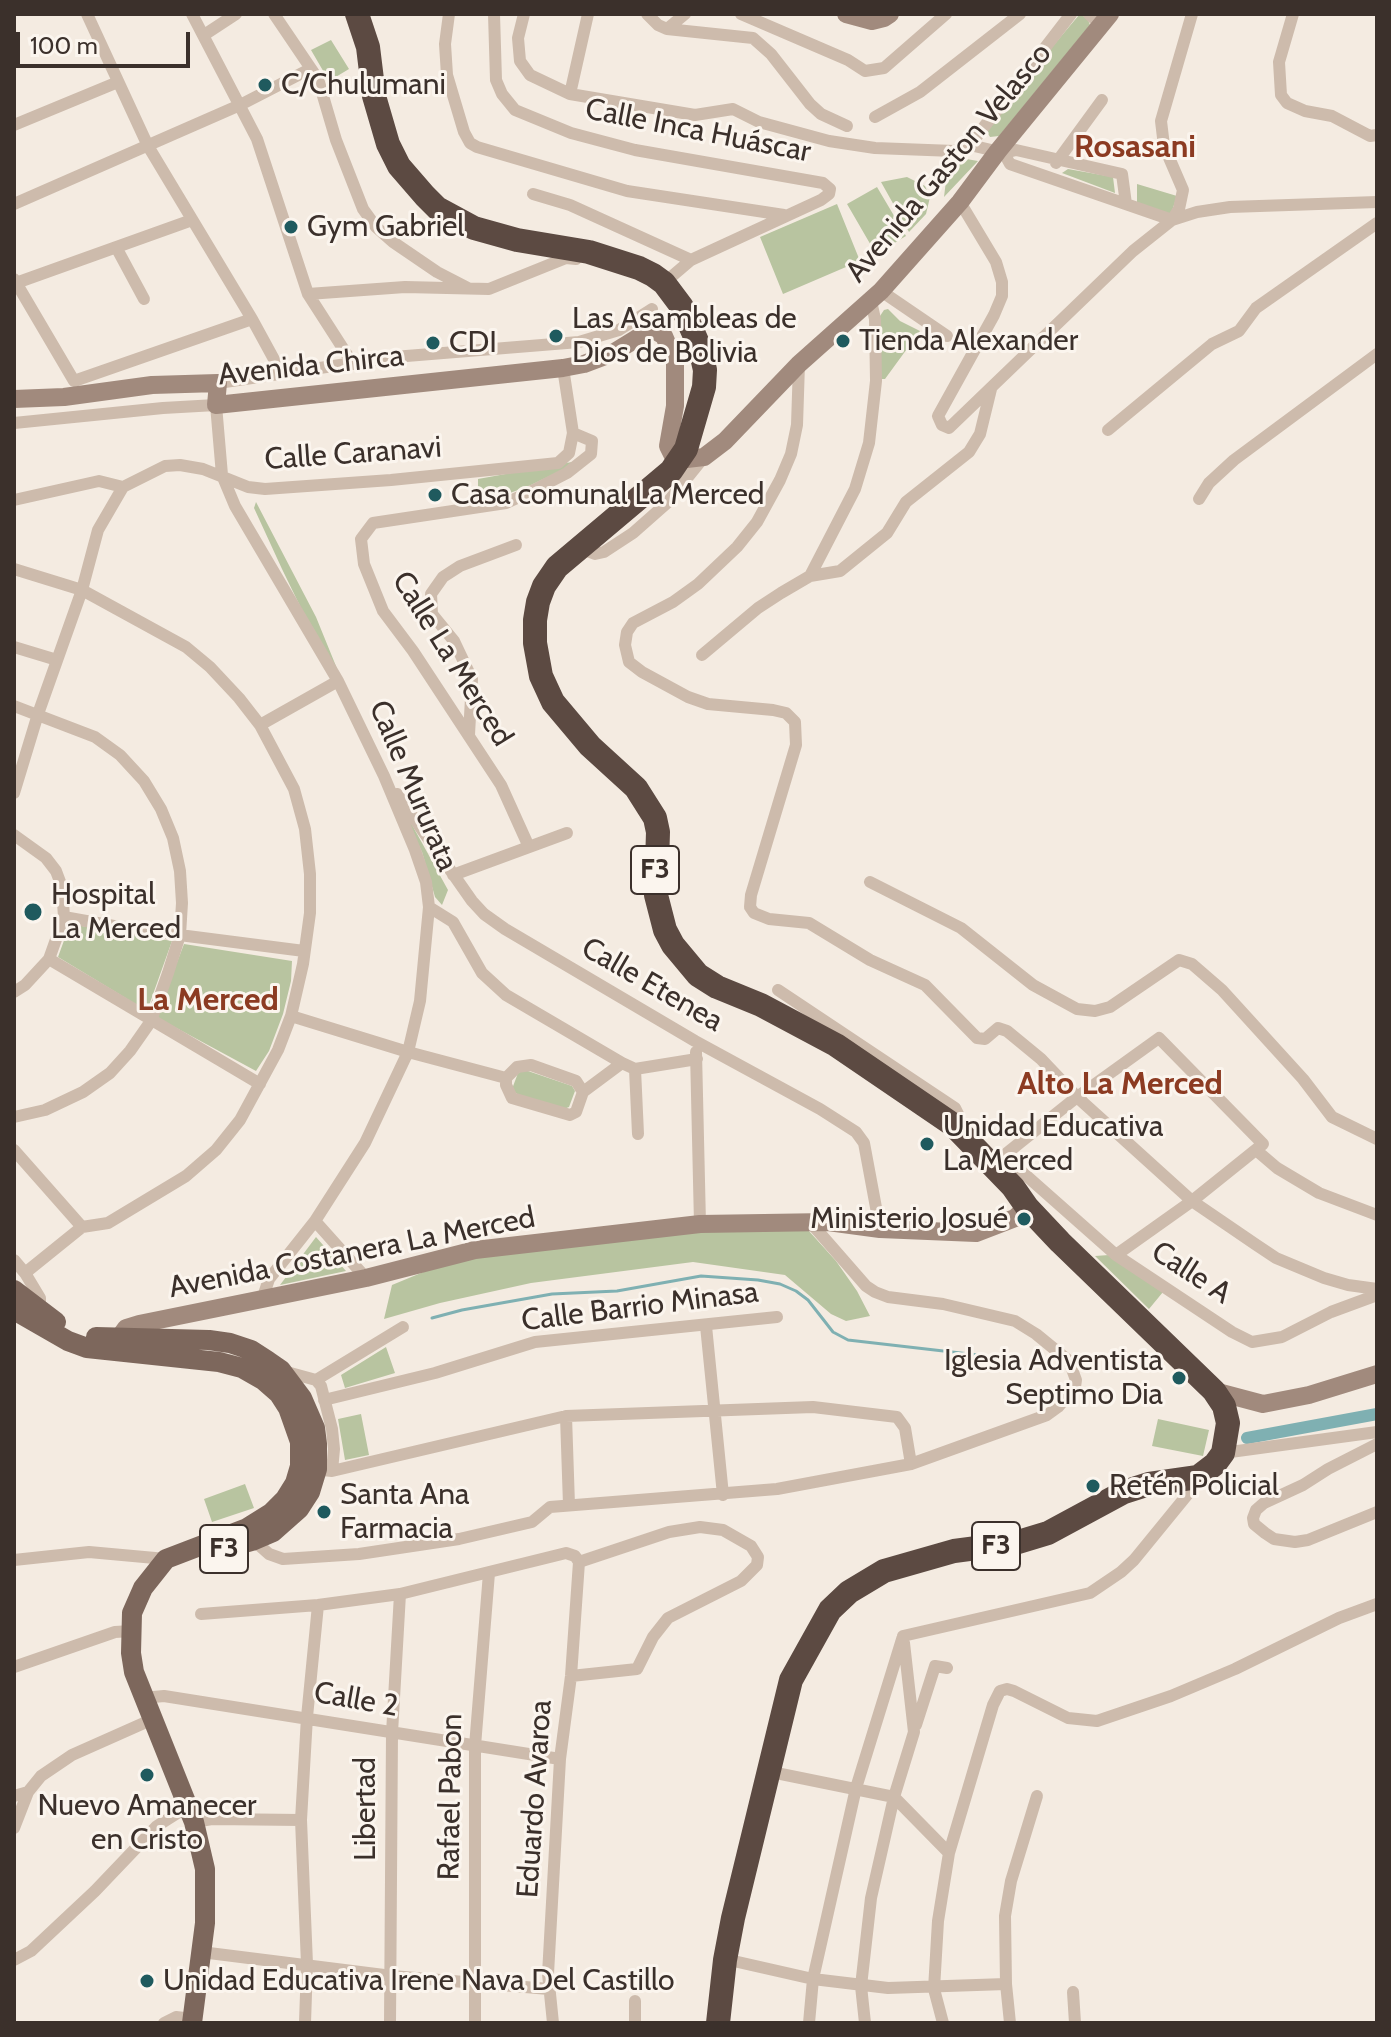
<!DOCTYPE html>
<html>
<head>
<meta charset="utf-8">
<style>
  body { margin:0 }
  #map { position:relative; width:1391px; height:2037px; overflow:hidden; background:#f4ebe1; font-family:Cabin,sans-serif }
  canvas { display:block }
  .frame { position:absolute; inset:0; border:16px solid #3b302b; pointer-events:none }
  .scale { position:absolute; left:16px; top:32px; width:174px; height:36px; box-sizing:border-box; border:4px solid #3b302b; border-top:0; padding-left:10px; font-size:24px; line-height:28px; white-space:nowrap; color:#3b302b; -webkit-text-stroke:6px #fbf5ee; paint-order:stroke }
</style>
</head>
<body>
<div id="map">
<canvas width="1391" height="2037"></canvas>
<div class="frame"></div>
<div class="scale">100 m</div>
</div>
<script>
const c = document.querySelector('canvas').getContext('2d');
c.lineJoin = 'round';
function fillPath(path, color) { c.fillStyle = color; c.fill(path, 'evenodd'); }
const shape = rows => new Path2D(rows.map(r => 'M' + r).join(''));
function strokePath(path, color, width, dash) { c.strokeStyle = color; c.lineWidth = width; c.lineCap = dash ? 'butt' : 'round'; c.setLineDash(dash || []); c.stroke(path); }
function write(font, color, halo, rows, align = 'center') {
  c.font = font + ' Cabin,sans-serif'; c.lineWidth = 6; c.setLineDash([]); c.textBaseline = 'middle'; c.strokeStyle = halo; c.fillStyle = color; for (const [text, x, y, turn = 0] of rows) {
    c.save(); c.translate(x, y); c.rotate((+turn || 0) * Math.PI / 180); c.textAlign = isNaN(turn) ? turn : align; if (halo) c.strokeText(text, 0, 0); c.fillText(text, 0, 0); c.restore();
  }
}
fillPath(shape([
  [1079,15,1087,17,1090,25,999,136,990,137,986,130,989,122],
  [331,40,349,69,329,81,311,50],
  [949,156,978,161,944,197],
  [1068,169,1113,177,1115,193,1062,173],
  [907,177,925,186,930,197,926,214,909,232,881,182],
  [1137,184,1177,196,1171,214,1137,203],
  [877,187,906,236,876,254,847,204],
  [837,204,860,261,783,294,760,237],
  [888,309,900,321,920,331,885,379,880,379,880,316,884,310],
  [572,462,566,468,531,485,497,498,478,501,478,479],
  [256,502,316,617,338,671,316,639,282,569,254,508],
  [405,819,411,823,448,890,442,905,435,897,422,852],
  [70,924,172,941,147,1011,58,957],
  [184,944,292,961,291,981,283,1014,269,1051,256,1071,156,1017],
  [525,1070,572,1086,575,1091,569,1107,564,1109,518,1095,512,1089,518,1073],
  [693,1230,808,1230,836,1261,857,1291,870,1316,846,1321,831,1314,785,1275,693,1262,531,1283,440,1303,384,1319,392,1285,450,1261],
  [316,1237,346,1271,280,1285],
  [1109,1255,1163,1292,1149,1309,1095,1256],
  [386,1347,395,1373,345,1388,341,1375],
  [361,1414,369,1455,345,1460,338,1419],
  [1158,1419,1209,1430,1203,1456,1152,1446],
  [245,1484,254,1508,212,1522,204,1499]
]), '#b8c4a0');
strokePath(shape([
  [432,1318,462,1310,552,1294,617,1291,701,1276,758,1280,780,1284,796,1291,808,1300,833,1332,848,1340,978,1355,1009,1361]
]), '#7fb0b2', 3);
strokePath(shape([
  [1247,1438,1377,1414]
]), '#7fb0b2', 12);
strokePath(shape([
  [87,14,148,146,252,319,282,374],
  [192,14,257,139,308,294,353,364],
  [274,14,318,79,336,140,363,209,376,227,393,242,437,272,468,288],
  [449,14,445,44,447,75,464,132,470,143,477,147,627,191,784,215],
  [494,14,496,80,502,94,515,110,571,133,635,150,823,183,830,189,829,194,821,200,691,260,664,283],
  [524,14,518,38,520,61,530,75,570,94,695,115,733,109,759,122,829,141,875,148,954,151,970,145,1004,153,1016,150,1122,174,1126,204],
  [647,14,658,25,667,29,753,38,771,54,810,104,821,114,847,126],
  [741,14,848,60,865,71,884,68,946,14],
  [1089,14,1102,26],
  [1293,14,1279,62,1281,95,1287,103,1305,111,1332,116,1370,136,1377,135],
  [667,29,685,14],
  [204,35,236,14],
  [570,94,588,14],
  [875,117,920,92,1020,14],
  [14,125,118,82],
  [970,145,1071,14],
  [1004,153,1010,164,1172,220,1197,212,1230,207,1377,202],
  [1056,163,1102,100],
  [533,194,570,205,691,260],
  [960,202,996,262,1002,282,1002,296,994,315,938,416,942,425,949,428,1133,251,1172,220,1179,209,1183,190,1164,146,1161,121,1192,14],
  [14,204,240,105,310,69],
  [116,247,144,299],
  [14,279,74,381,252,319],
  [16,283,192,220],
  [881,291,947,336],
  [308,294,405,287,489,289,566,258,576,259],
  [799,364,797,425,791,454,780,480,757,522,737,547,698,584,673,602,633,623,627,632,625,645,629,662,642,672,688,697,708,704,773,710,786,713,795,722,796,745,751,895,750,907,754,913,769,919,809,923,870,960,925,985,977,1038,985,1039,998,1028,1007,1031,1041,1059,1077,1097,1192,1201,1255,1244,1276,1258,1324,1278,1348,1285,1377,1289],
  [218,383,394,357,579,342,619,330,652,309],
  [14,423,163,408,216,405,222,475,235,506,338,681,384,776,415,850,426,882,429,907,420,1001,408,1052,365,1143,315,1221,269,1279,263,1297],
  [1108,430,1212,344,1239,331,1256,308,1377,223],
  [1199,499,1209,483,1234,460,1377,354],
  [14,500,99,481,123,487],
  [582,544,587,551,595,554,604,552,633,533,667,503,704,457],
  [14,569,82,590,186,647,210,667,239,698,260,725,294,789,305,829,310,874,310,913,303,964,291,1016,278,1050,240,1120,216,1150,186,1176,108,1223,82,1227,25,1273],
  [810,576,855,489,869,443,876,381,875,319,871,301],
  [14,647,57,660],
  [702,655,758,608,781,593,810,576,840,571,887,533,906,502,969,452,980,434,991,389],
  [14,706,95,737,120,755,144,781,161,809,173,838,180,871,182,903,180,935,168,973,151,1021,130,1051,110,1073,83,1092,45,1110,14,1117],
  [260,725,338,681],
  [469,735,472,679,454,641,432,614,431,594,443,577,460,566,516,545],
  [14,793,38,714,82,590,98,530,123,487,165,466,180,465,203,469,248,487,265,489,391,480,558,463,569,453,573,433,563,368],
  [397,794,472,901,484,914,505,929,695,1041,820,1109,856,1132,864,1143,880,1229],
  [14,835,46,858,56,871,62,887,64,917,49,959,25,985,14,992],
  [529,847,501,785,413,651,383,611,364,564,361,539,373,523,506,503,534,490,567,473,591,454,592,441,573,433],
  [453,875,567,833],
  [870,882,961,928,1033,985,1077,1009,1095,1011,1110,1007,1179,960,1192,964,1222,990,1303,1079,1332,1117,1377,1139],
  [429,907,453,922,482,973,506,995,622,1063,635,1069,697,1059],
  [64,917,125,928,304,951],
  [49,959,260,1084],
  [778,990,955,1108,958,1114,952,1124],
  [291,1016,408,1052,506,1078],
  [696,1052,700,1224],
  [635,1069,638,1134],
  [583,1092,576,1081,531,1065,517,1067,506,1078,506,1085,512,1098,570,1115,576,1112,583,1092,622,1063],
  [14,1150,82,1227],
  [1256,1150,1277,1168,1319,1193,1377,1215],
  [1003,1155,1116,1255,1232,1332,1252,1342,1282,1337,1331,1312,1377,1295],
  [992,1165,1077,1097,1159,1038,1263,1144,1192,1201,1116,1255],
  [315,1221,366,1278],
  [14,1260,25,1273,40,1298,40,1310],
  [706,1326,723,1495],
  [283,1371,316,1380,321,1386,332,1429,334,1449,332,1471],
  [316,1380,403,1327],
  [324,1400,435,1373,535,1342,777,1317],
  [566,1416,569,1505],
  [1377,1444,1328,1469,1303,1485,1264,1503,1256,1510,1253,1518,1254,1524,1265,1533,1274,1539,1295,1542,1308,1540,1377,1512],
  [1223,1453,1377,1432],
  [314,1469,332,1471,566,1416,813,1407,897,1417,905,1428,911,1464],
  [251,1538,269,1554,283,1559,359,1554,459,1539,532,1522,550,1507,777,1489,911,1464,1047,1415,1058,1407,1075,1387,1076,1380,1069,1361,1036,1334,1015,1321,943,1304,888,1297,875,1292,866,1286,811,1223],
  [14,1560,89,1552,166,1559],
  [201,1614,318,1605,400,1594,566,1553,575,1556,579,1562,571,1676,560,1759,548,1974,553,2023],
  [903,1636,1090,1593,1121,1572,1134,1560,1192,1489,1198,1477],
  [14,1667,115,1632,131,1631],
  [571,1676,637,1669,653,1637,668,1618,741,1581,757,1565,758,1557,751,1546,723,1530,700,1527,669,1532,579,1562],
  [143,1698,164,1696,560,1759],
  [916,1725,935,1666,947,1668],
  [781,1774,894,1797,949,1853],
  [14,1796,28,1792,41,1776,72,1755,153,1719],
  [194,1822,212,1819,301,1820],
  [14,1828,28,1792],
  [201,1952,392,1976,549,1989],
  [14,1960,31,1951,95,1891,157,1826,187,1807],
  [738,1962,813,1979,888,1988,1006,1984],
  [1073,1992,1075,2023],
  [164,2023,176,2017,193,2019],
  [305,2023,307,1964,301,1820,307,1717,318,1605],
  [390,2023,392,1733,400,1594],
  [475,2023,475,1746,489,1573],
  [635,2023,635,2001],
  [809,2023,813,1979,856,1788,903,1636],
  [865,2023,861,1986,871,1898,894,1797,914,1732,904,1643],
  [943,2023,934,1989,938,1921,949,1853,993,1705,1000,1691,1007,1689,1014,1691,1068,1718,1097,1721,1171,1696,1235,1669,1339,1618,1377,1604],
  [1010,2023,1006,1984,1005,1916,1011,1881,1037,1796]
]), '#cdbbac', 12);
strokePath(shape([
  [846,14,872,21,884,18,890,14],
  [14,399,64,397,152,385,218,383,216,405,563,368,584,364,613,353,652,329,664,336,675,362,675,406,668,446,673,456,678,460,704,457,725,441,799,364,881,291,960,202,998,151,1110,14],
  [118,1339,126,1328,139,1324,366,1278,475,1250,700,1224,828,1222,880,1229,976,1233,1015,1218,1027,1207],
  [1214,1391,1263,1404,1309,1395,1377,1374]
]), '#a18a7d', 18);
strokePath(shape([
  [14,1290,56,1322],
  [14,1310,68,1341,87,1348,219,1362,242,1368,263,1380,279,1394,288,1408,300,1442,300,1466,295,1483,285,1499,271,1513,247,1528,166,1559,143,1588,132,1613,131,1653,134,1672,194,1822,205,1869,205,1923,192,2023],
  [96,1337,209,1340,230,1343,251,1350,268,1361,281,1370,302,1398,315,1428,317,1444,317,1469,310,1492,299,1509,273,1532,252,1541,224,1549]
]), '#7d675c', 20);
strokePath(shape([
  [357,14,368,47,374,96,388,144,399,166,425,196,437,208,474,228,517,240,589,252,639,268,653,275,664,283,682,307,700,348,705,370,704,387,686,449,671,471,557,567,544,586,538,602,535,620,535,643,541,676,553,702,590,746,636,788,655,818,658,832,656,895,665,930,673,945,698,975,717,987,761,1005,836,1045,952,1124,1013,1187,1027,1207,1060,1242,1214,1391,1224,1406,1228,1423,1223,1453,1215,1464,1198,1477,1149,1484,1124,1492,1048,1533,1015,1543,954,1551,884,1571,849,1592,830,1610,791,1680,733,1918,725,1960,718,2023]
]), '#5c4a42', 24);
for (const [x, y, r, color] of [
  [265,85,8,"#1f5a5e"],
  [291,227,8,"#1f5a5e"],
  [556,336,8,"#1f5a5e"],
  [843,341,8,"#1f5a5e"],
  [433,343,8,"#1f5a5e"],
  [435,495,8,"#1f5a5e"],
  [33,912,10,"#1f5a5e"],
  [927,1144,8,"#1f5a5e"],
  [1024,1219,8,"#1f5a5e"],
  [1179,1378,8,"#1f5a5e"],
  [1093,1486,8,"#1f5a5e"],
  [324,1512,8,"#1f5a5e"],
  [147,1775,8,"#1f5a5e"],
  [147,1981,8,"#1f5a5e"]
]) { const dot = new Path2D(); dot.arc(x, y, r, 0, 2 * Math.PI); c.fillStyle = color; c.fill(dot); strokePath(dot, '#fbf5ee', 3); }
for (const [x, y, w] of [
  [655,870,48],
  [996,1546,48],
  [224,1549,48]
]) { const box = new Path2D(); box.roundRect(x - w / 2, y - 24, w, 48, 6); c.fillStyle = '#fbf5ee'; c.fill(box); strokePath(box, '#3b302b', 2); }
write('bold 28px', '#3b302b', null, [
  ["F3",655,870],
  ["F3",996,1546],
  ["F3",224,1549]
]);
write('30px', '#3b302b', '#fbf5ee', [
  ["C/Chulumani",281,85],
  ["Gym Gabriel",307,227],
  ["Las Asambleas de",572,319],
  ["Dios de Bolivia",572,353],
  ["Tienda Alexander",859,341],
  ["CDI",449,343],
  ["Casa comunal La Merced",451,495],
  ["Hospital",51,895],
  ["La Merced",51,929],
  ["Unidad Educativa",943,1127],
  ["La Merced",943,1161],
  ["Ministerio Josué",1008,1219,"right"],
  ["Iglesia Adventista",1163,1361,"right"],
  ["Septimo Dia",1163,1395,"right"],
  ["Retén Policial",1109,1486],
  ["Santa Ana",340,1495],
  ["Farmacia",340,1529],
  ["Nuevo Amanecer",147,1806,"center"],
  ["en Cristo",147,1840,"center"],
  ["Unidad Educativa Irene Nava Del Castillo",163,1981]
], 'left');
write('30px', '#3b302b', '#fbf5ee', [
  ["Calle Inca Huáscar",698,131,11],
  ["Avenida Gaston Velasco",949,163,-50],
  ["Avenida Chirca",311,366,-6],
  ["Calle Caranavi",353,454,-4],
  ["Calle La Merced",452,659,58],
  ["Calle Mururata",413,786,67],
  ["Calle Etenea",652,985,30],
  ["Avenida Costanera La Merced",352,1253,-11],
  ["Calle A",1191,1273,33],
  ["Calle Barrio Minasa",640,1307,-7],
  ["Calle 2",356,1700,10],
  ["Rafael Pabon",451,1797,-89],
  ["Eduardo Avaroa",535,1799,-86],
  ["Libertad",366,1809,-90]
]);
write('bold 32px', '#8c3b22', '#fbf5ee', [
  ["Rosasani",1135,148],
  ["La Merced",208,1001],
  ["Alto La Merced",1120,1085]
]);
</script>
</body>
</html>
